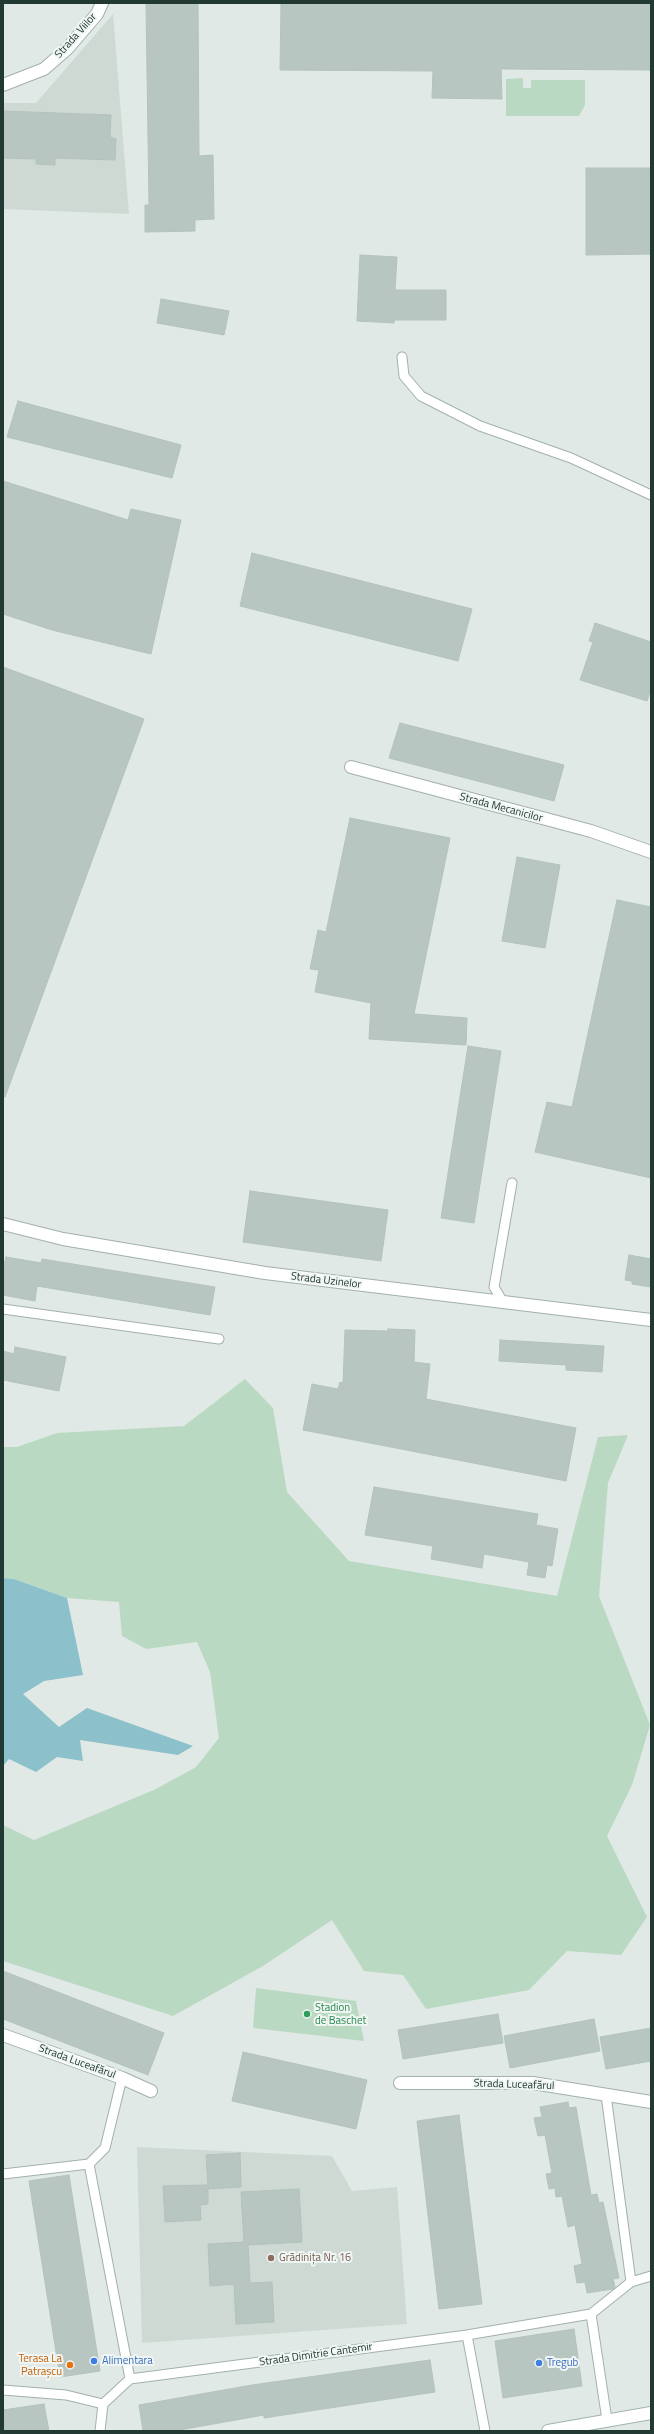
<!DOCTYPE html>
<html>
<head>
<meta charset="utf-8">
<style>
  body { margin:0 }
  #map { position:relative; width:654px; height:2434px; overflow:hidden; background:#e0e9e5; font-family:"Titillium Web",sans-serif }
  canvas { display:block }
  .frame { position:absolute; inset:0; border:4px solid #223832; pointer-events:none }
</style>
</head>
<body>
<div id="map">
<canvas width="654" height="2434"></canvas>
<div class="frame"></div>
</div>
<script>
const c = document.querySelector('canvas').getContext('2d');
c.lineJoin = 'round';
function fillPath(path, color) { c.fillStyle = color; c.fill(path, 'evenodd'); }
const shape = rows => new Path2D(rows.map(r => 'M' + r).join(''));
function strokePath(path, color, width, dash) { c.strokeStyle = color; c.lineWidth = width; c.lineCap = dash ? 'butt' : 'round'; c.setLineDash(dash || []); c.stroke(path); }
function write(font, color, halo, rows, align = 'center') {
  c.font = font + ' "Titillium Web",sans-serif'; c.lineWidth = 4; c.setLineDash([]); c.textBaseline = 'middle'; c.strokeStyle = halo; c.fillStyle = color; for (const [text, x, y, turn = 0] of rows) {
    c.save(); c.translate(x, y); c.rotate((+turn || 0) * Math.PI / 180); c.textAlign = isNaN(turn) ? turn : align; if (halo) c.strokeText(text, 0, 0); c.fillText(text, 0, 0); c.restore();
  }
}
fillPath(shape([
  [113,14,129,214,3,209,3,103,36,103],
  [137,2147,332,2156,352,2191,397,2187,407,2324,142,2343]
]), '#ced9d4');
fillPath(shape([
  [523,78,523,88,531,88,531,80,585,80,585,105,579,116,506,116,506,79],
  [245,1379,273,1408,287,1492,349,1561,557,1596,598,1437,628,1435,608,1483,599,1596,650,1725,632,1785,607,1836,647,1917,621,1955,567,1951,529,1990,426,2009,403,1975,364,1971,332,1920,263,1966,173,2016,3,1961,3,1825,34,1840,156,1789,196,1767,219,1738,210,1672,197,1642,146,1649,122,1636,119,1602,67,1598,14,1579,3,1578,3,1447,17,1447,57,1433,184,1426],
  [256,1988,356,2001,364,2041,253,2028]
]), '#bad9c3');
fillPath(shape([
  [3,1578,14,1579,67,1598,83,1675,44,1681,23,1694,59,1727,87,1708,193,1746,178,1755,80,1740,83,1761,57,1757,36,1772,9,1759,3,1766]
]), '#8cc0ca');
const building = shape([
  [146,3,198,3,199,156,213,155,214,219,195,220,195,231,145,232,145,205,149,205,146,3],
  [281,3,651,3,651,70,501,69,502,99,432,98,433,71,280,70,281,3],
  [3,111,111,115,110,137,116,139,115,160,55,158,55,165,36,164,36,159,3,158,3,111],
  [586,168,651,168,651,254,586,255,586,168],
  [360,255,397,257,395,290,446,290,446,320,394,320,394,323,357,321,360,255],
  [161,299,229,311,224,335,157,323,161,299],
  [18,401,181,445,172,478,7,437,18,401],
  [3,481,128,520,131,509,181,520,151,654,52,630,3,614,3,481],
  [252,553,472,609,458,661,240,606,252,553],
  [595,623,651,642,651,689,647,701,580,680,593,642,589,641,595,623],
  [3,667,144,719,5,1097,3,1097,3,667],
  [400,723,564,765,554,801,389,758,400,723],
  [350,818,450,838,414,1014,467,1018,466,1045,369,1039,371,1003,315,992,319,970,310,969,318,930,326,932,350,818],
  [517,857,560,865,545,948,502,941,517,857],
  [617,900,651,907,651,1178,535,1152,547,1102,572,1107,617,900],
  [468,1046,501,1051,474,1223,441,1218,468,1046],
  [250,1191,388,1210,381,1261,243,1242,250,1191],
  [629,1255,651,1259,651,1287,632,1284,632,1281,625,1280,629,1255],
  [6,1257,41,1263,42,1259,215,1287,210,1315,37,1286,35,1301,3,1295,3,1262,5,1262,6,1257],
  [388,1329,415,1330,414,1362,430,1364,426,1399,576,1428,566,1481,303,1430,312,1384,338,1389,340,1382,343,1383,345,1330,388,1331,388,1329],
  [500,1340,604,1346,602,1372,566,1370,566,1365,499,1361,500,1340],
  [15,1347,66,1357,59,1391,3,1380,3,1351,14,1354,15,1347],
  [374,1487,538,1514,536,1525,558,1529,552,1566,547,1565,545,1578,527,1575,529,1562,484,1554,482,1568,431,1559,433,1546,365,1535,374,1487],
  [3,1971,164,2033,148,2075,3,2019,3,1971],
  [498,2014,503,2043,403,2059,398,2030,498,2014],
  [594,2019,600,2051,510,2068,504,2036,594,2019],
  [651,2028,651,2061,606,2069,600,2037,651,2028],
  [243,2052,367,2080,356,2129,232,2101,243,2052],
  [568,2102,569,2108,576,2107,591,2195,597,2194,599,2203,603,2202,619,2278,613,2279,615,2287,613,2289,587,2293,585,2282,577,2283,574,2266,582,2264,575,2225,568,2227,562,2196,556,2197,555,2188,549,2189,546,2174,552,2173,545,2135,538,2136,534,2118,542,2117,540,2107,568,2102],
  [459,2115,482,2304,439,2309,417,2121,459,2115],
  [240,2153,241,2187,208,2189,208,2204,200,2205,201,2220,165,2222,163,2186,208,2185,206,2155,240,2153],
  [69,2175,100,2371,60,2377,29,2181,69,2175],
  [299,2189,302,2242,248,2245,250,2283,272,2282,274,2322,236,2324,234,2284,210,2286,208,2244,244,2242,241,2192,299,2189],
  [574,2329,582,2386,503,2398,495,2341,574,2329],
  [430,2360,435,2392,264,2418,264,2415,174,2431,143,2431,139,2405,252,2385,430,2360],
  [44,2404,49,2431,3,2431,3,2410,44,2404]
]);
fillPath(building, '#b8c6c1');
strokePath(building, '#b3c2bc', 1);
const lane = shape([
  [402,357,404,376,421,396,480,426,571,458,651,495],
  [503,1302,494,1287,512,1183],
  [3,1309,219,1339],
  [122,2078,105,2148,89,2164,130,2379],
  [606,2095,631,2282],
  [3,2174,89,2164],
  [591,2314,631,2282,651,2276],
  [467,2335,591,2314,607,2420],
  [3,2390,66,2395,103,2404],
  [100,2431,103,2404,130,2379,467,2335,485,2431]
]);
const street = shape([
  [3,85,44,69,67,49,97,14,102,3],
  [351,767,591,831,651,852],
  [3,1224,63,1239,265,1273,651,1320],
  [3,2035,122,2078,151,2091],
  [400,2083,533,2083,651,2102]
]);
const secondary = shape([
  [548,2431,651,2413]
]);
strokePath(lane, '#a3b0ac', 11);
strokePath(street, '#a3b0ac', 14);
strokePath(secondary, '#a0b4ad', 14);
strokePath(lane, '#fff', 9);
strokePath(street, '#fff', 12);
strokePath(secondary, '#fff', 12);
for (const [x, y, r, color] of [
  [307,2014,4,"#2e9e5b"],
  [271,2258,4,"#8d6e63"],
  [94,2361,4,"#3f7fe0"],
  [539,2363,4,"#3f7fe0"],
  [70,2365,4,"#e8710a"]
]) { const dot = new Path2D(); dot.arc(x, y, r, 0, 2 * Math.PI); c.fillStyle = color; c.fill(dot); strokePath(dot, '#f0f6f3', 1.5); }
write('11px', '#223832', '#f0f6f3', [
  ["Strada Viilor",76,36,-48],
  ["Strada Mecanicilor",501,808,15],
  ["Strada Uzinelor",326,1281,7],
  ["Strada Luceafărul",77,2062,20],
  ["Strada Luceafărul",514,2085,2],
  ["Strada Dimitrie Cantemir",316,2355,-8]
]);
write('11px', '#27864d', '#f0f6f3', [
  ["Stadion",315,2008],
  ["de Baschet",315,2021]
], 'left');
write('11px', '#785e54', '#f0f6f3', [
  ["Grădinița Nr. 16",279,2258]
], 'left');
write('11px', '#c56008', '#f0f6f3', [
  ["Terasa La",62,2359],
  ["Patrașcu",62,2372]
], 'right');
write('11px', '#366cbe', '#f0f6f3', [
  ["Alimentara",102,2361],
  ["Tregub",547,2363]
], 'left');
</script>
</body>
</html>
